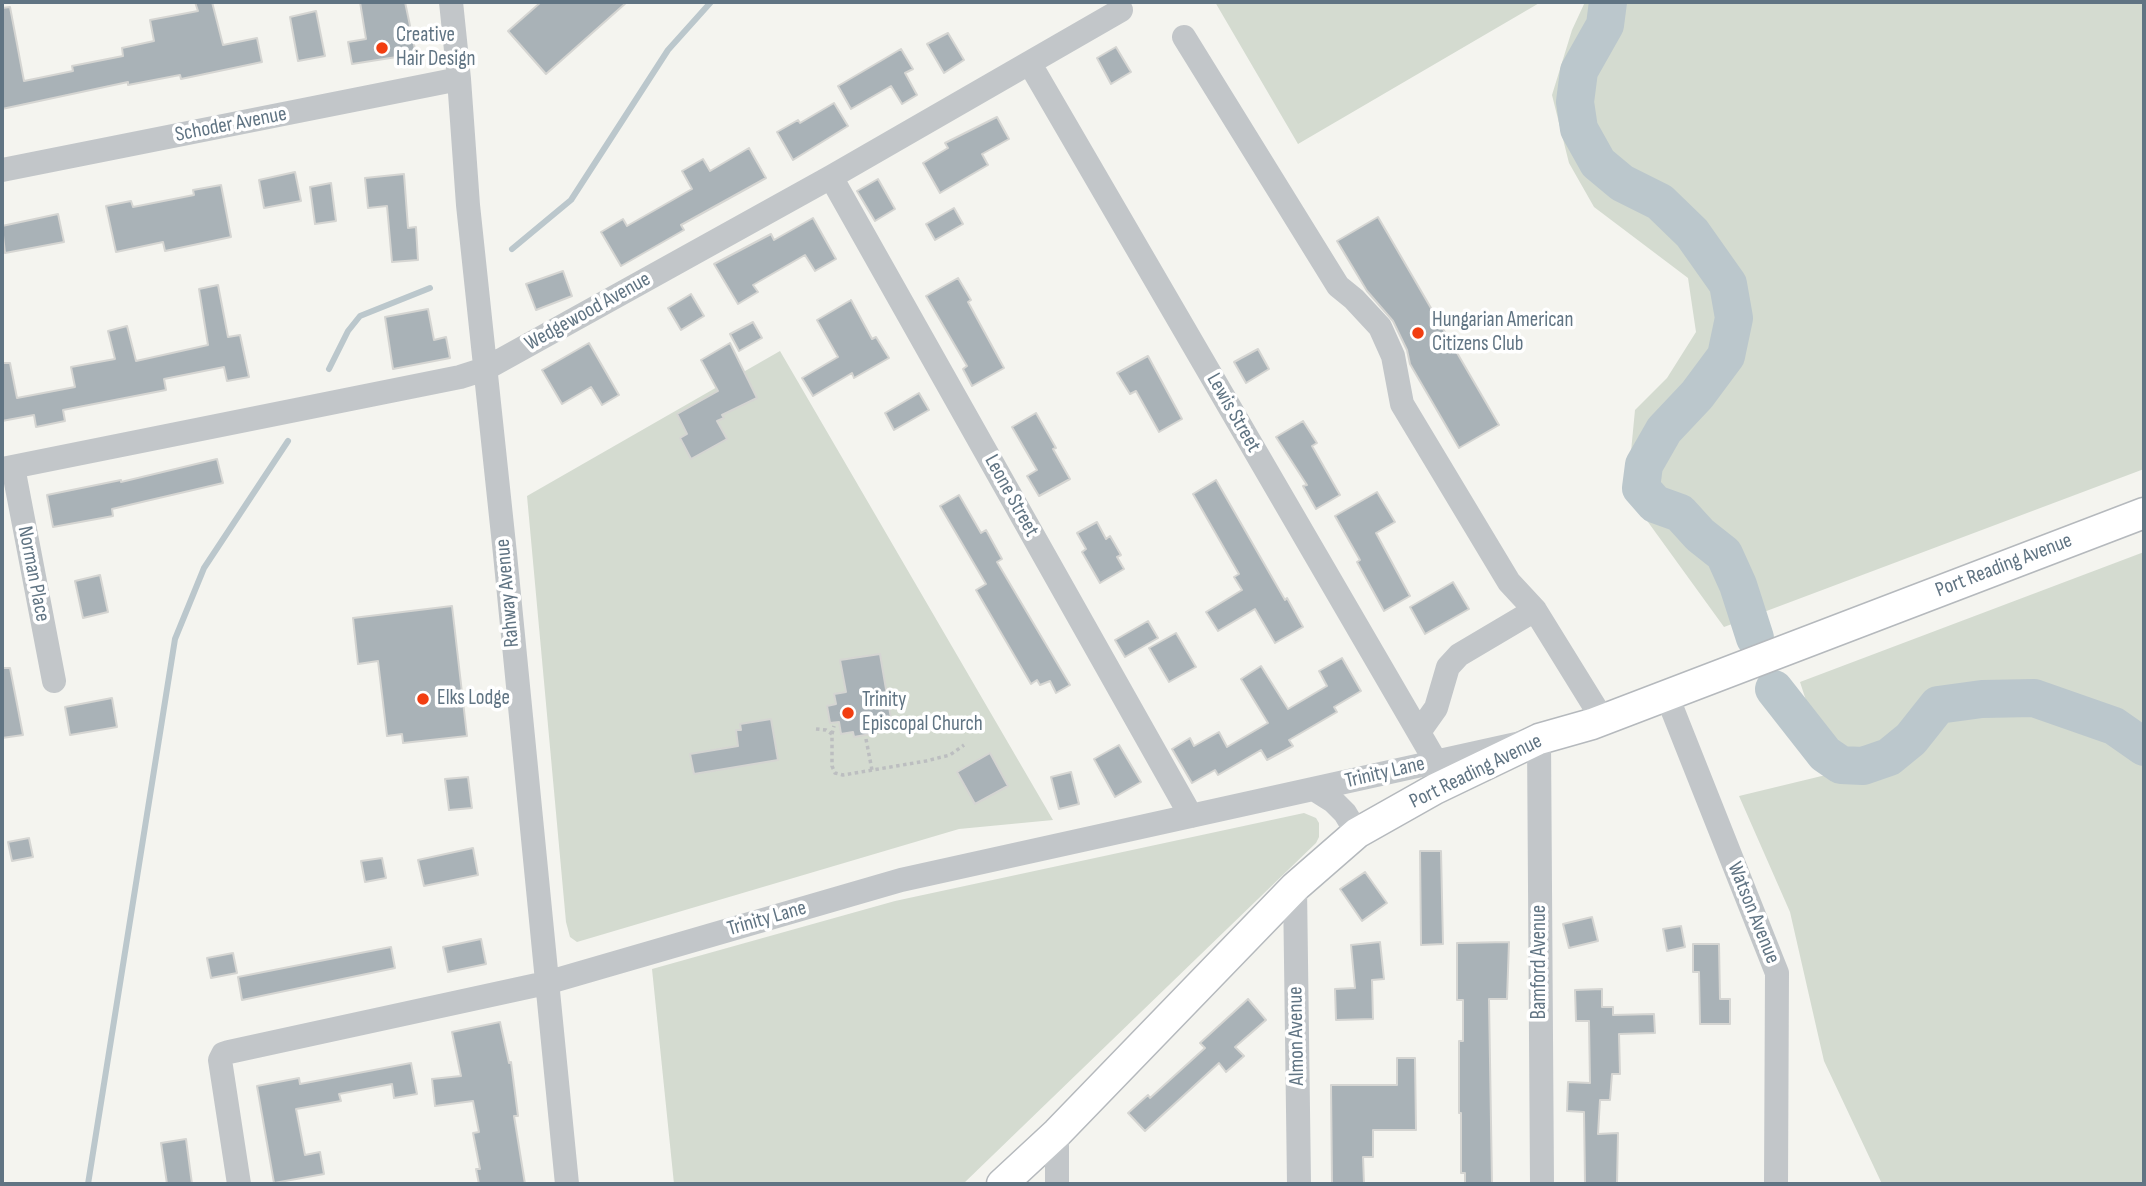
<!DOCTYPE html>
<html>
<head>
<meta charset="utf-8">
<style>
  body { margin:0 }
  #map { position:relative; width:2146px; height:1186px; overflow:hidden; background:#f4f4ef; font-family:"Sofia Sans Condensed",sans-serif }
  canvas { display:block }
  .frame { position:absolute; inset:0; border:4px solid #607483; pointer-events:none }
</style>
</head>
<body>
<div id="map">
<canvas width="2146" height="1186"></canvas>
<div class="frame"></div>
</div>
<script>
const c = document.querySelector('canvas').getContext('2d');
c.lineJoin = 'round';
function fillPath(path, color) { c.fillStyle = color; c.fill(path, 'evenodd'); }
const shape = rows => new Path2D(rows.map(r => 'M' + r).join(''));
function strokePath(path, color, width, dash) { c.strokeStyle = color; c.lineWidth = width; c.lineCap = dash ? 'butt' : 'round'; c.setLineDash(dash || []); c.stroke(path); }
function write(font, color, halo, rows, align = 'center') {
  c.font = font + ' "Sofia Sans Condensed",sans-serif'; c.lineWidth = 7; c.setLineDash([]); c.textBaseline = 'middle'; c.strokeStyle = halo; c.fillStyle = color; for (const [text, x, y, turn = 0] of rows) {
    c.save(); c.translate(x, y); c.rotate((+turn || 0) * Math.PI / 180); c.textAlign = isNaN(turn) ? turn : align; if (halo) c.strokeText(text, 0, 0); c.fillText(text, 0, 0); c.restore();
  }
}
fillPath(shape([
  [1215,2,1541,2,1298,144],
  [1585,2,2144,2,2144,469,1724,627,1627,493,1635,410,1667,378,1696,332,1688,278,1594,207,1569,163,1552,95,1572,30],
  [780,351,1053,820,959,829,577,942,570,937,566,922,527,496],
  [2144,552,2144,1184,1882,1184,1824,1061,1790,912,1739,796,1830,774,1800,682],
  [1304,813,1316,818,1319,823,1319,837,1316,843,963,1184,674,1184,652,969,895,901]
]), '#d4dbd0');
strokePath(shape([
  [512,249,571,200,668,50,711,2],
  [329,369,348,331,360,316,430,288],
  [88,1184,175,639,204,568,288,441]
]), '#bbc7cc', 6);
strokePath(shape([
  [1608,2,1605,25,1579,71,1575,102,1579,129,1598,163,1622,183,1660,202,1692,233,1728,284,1734,318,1726,356,1697,395,1664,430,1644,465,1641,488,1655,504,1680,513,1700,535,1724,554,1738,585,1755,638],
  [1774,689,1825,754,1841,765,1863,766,1889,757,1911,739,1938,705,1982,699,2034,698,2114,726,2144,747]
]), '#bbc7cc', 38);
const building = shape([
  [195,2,212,2,223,45,257,38,262,62,181,79,180,75,128,85,128,82,2,109,2,8,10,7,24,81,73,71,72,66,123,56,122,48,154,41,150,20,198,11,195,2],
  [360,2,405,2,416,54,352,64,348,42,366,39,360,2],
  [541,2,627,2,546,74,508,31,541,2],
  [316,11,325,56,298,61,290,17,316,11],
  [948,33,964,60,944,73,927,44,948,33],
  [1116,47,1131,72,1111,84,1097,58,1116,47],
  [901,49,913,69,905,73,917,95,902,104,891,86,851,109,838,86,901,49],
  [834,103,848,126,793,160,777,132,798,120,800,123,834,103],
  [997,117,1009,139,982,154,988,165,940,193,923,163,948,148,945,143,997,117],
  [749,148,766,178,681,225,684,230,621,266,601,232,623,219,627,226,692,189,682,171,703,159,710,171,749,148],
  [295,172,301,201,264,208,259,180,295,172],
  [404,174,408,228,416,227,418,260,392,262,387,206,368,208,365,178,404,174],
  [878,179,895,209,875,221,857,191,878,179],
  [331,183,336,221,315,224,310,187,331,183],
  [221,185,231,237,165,251,163,242,116,252,106,206,131,201,133,207,194,195,193,190,221,185],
  [954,208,963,224,935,240,926,224,954,208],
  [58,214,64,242,5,253,2,226,58,214],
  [1378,217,1499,425,1459,448,1410,364,1407,350,1393,321,1367,291,1337,241,1378,217],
  [813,218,836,259,815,271,805,255,753,285,758,292,738,304,714,264,771,234,774,240,813,218],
  [563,271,572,296,536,310,526,284,563,271],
  [958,278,971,300,968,302,1004,368,972,386,963,369,967,366,926,296,958,278],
  [218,285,228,337,240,335,249,377,227,381,224,367,164,379,166,390,63,410,65,421,36,427,34,415,2,421,2,363,10,363,17,398,75,387,71,367,115,359,108,331,127,326,136,361,208,345,199,289,218,285],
  [691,294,704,316,681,330,668,308,691,294],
  [851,300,872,339,876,337,889,358,854,378,852,373,813,396,802,378,838,357,817,320,851,300],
  [428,309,434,340,446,337,450,358,393,369,385,317,428,309],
  [753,322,762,338,739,351,730,334,753,322],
  [589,343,619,395,602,405,591,387,562,404,542,370,589,343],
  [730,343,757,398,722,415,724,418,717,421,727,439,691,459,680,438,687,434,677,414,718,391,701,360,730,343],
  [1258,349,1269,369,1246,383,1234,362,1258,349],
  [1148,356,1182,419,1159,432,1136,391,1130,394,1117,373,1148,356],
  [919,393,929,410,894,430,885,413,919,393],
  [1036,413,1056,448,1053,449,1070,479,1039,496,1027,476,1037,470,1012,427,1036,413],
  [1303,421,1317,443,1312,446,1340,495,1316,509,1303,486,1307,485,1276,437,1303,421],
  [217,459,223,483,112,509,113,516,53,527,47,495,121,480,121,482,217,459],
  [1216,480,1285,600,1287,598,1303,627,1275,643,1255,609,1218,631,1206,612,1242,590,1234,577,1239,574,1193,494,1216,480],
  [1377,492,1395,522,1376,533,1410,596,1384,611,1357,562,1360,560,1335,516,1377,492],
  [959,495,981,533,986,530,1002,559,997,562,1070,685,1056,693,1050,681,1040,685,1037,680,1031,684,976,590,986,584,940,506,959,495],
  [1097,522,1106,539,1110,536,1121,555,1117,557,1124,569,1100,583,1082,552,1086,549,1077,533,1097,522],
  [100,575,108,612,83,618,75,581,100,575],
  [1453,582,1469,609,1425,634,1410,607,1453,582],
  [452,606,467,736,403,743,402,734,387,736,378,661,358,664,353,618,452,606],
  [1148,621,1158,638,1125,657,1115,640,1148,621],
  [1176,633,1196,667,1169,682,1149,648,1176,633],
  [880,654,893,730,854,737,853,732,841,734,839,722,830,723,827,706,836,704,834,694,846,692,840,660,880,654],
  [1342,658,1361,691,1334,707,1337,712,1289,740,1293,746,1267,760,1261,750,1218,775,1215,770,1192,783,1172,749,1190,738,1194,746,1219,732,1227,747,1268,723,1241,679,1261,666,1288,709,1327,686,1319,671,1342,658],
  [2,668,10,668,23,735,2,738,2,668],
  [112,698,117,727,70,735,65,707,112,698],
  [771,719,778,760,694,774,690,754,738,746,736,730,741,730,740,724,771,719],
  [1119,745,1141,782,1115,797,1094,759,1119,745],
  [990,753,1008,786,975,804,957,772,990,753],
  [1071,772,1079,804,1059,809,1051,777,1071,772],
  [468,777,472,808,449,810,445,779,468,777],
  [29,838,33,857,12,861,8,842,29,838],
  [473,848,478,875,424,886,418,860,473,848],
  [1420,851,1441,851,1443,944,1421,945,1420,851],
  [382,858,386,878,365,882,361,861,382,858],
  [1365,872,1387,903,1362,921,1340,889,1365,872],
  [1592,917,1598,941,1569,948,1563,924,1592,917],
  [1681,926,1685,947,1667,951,1663,929,1681,926],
  [481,939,486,964,448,972,443,947,481,939],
  [1380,942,1384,979,1372,980,1373,1019,1336,1020,1335,989,1355,988,1351,945,1380,942],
  [1509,942,1507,999,1489,999,1492,1184,1465,1184,1465,1173,1461,1173,1461,1113,1459,1113,1459,1041,1463,1041,1463,1000,1457,1000,1457,943,1509,942],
  [1693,944,1719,944,1720,999,1730,999,1730,1024,1700,1024,1699,972,1693,972,1693,944],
  [391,947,395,968,242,1000,238,977,391,947],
  [233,953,237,973,211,978,207,958,233,953],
  [1602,989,1602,1007,1613,1007,1613,1015,1654,1014,1655,1033,1619,1034,1620,1074,1612,1074,1610,1100,1600,1100,1598,1134,1618,1133,1617,1184,1585,1184,1584,1112,1567,1111,1568,1082,1590,1083,1589,1021,1576,1021,1575,990,1602,989],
  [1248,999,1266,1020,1235,1047,1244,1056,1226,1072,1219,1063,1145,1131,1128,1113,1148,1095,1150,1098,1205,1048,1200,1043,1248,999],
  [500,1022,509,1063,511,1062,518,1116,514,1116,525,1184,479,1184,476,1169,480,1169,473,1133,479,1132,473,1101,435,1106,432,1079,461,1076,452,1032,500,1022],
  [1397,1058,1415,1058,1416,1130,1373,1130,1373,1157,1363,1157,1364,1184,1332,1184,1331,1085,1397,1085,1397,1058],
  [411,1063,417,1094,394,1098,392,1084,339,1094,341,1101,296,1109,305,1155,320,1152,324,1174,274,1183,257,1086,299,1078,300,1084,411,1063],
  [186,1139,192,1184,167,1184,161,1143,186,1139]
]);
fillPath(building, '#a9b2b7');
strokePath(building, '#d5d5d2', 2);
const major = shape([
  [1002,1184,1057,1133,1295,887,1357,833,1435,789,1539,739,1592,724,2144,513]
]);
strokePath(major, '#b5b9bd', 33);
strokePath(shape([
  [816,729,826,730,832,734,832,766,835,773,843,775,926,761,950,755,964,745],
  [832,734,834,726],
  [866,739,872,770]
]), '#bcbec0', 3.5, [3.5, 3.5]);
strokePath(shape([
  [451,2,459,79,468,205,505,554,567,1184],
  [1184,37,1338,286,1354,299,1380,327,1393,356,1402,404,1509,582,1535,610],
  [1030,64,1436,762],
  [2,170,459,79],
  [831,177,1191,816],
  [13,467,54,681],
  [2,469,460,377,485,369,831,177,1121,10],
  [1667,696,1777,973,1776,1184],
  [1419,732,1436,708,1448,667,1459,655,1535,610,1603,720],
  [1314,789,1333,801,1345,813,1357,833],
  [1295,887,1299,1184],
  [1057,1133,1057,1184],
  [239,1184,220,1060,223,1054,229,1052,546,983,901,880,1539,739,1542,1184]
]), '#c2c6c9', 24);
strokePath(major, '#fff', 30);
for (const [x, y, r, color] of [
  [382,48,7,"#f23e11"],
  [1418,333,7,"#f23e11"],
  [423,699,7,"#f23e11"],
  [848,713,7,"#f23e11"]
]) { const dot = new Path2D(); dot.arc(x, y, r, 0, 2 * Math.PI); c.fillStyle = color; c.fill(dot); strokePath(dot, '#fff', 2.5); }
write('21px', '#607483', '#fff', [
  ["Creative",396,36],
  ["Hair Design",396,60],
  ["Hungarian American",1432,321],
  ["Citizens Club",1432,345],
  ["Elks Lodge",437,699],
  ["Trinity",862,701],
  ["Episcopal Church",862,725]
], 'left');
write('21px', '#607483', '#fff', [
  ["Schoder Avenue",231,125,-11],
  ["Wedgewood Avenue",588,312,-29],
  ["Lewis Street",1233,413,60],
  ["Leone Street",1011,496,61],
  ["Port Reading Avenue",2004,566,-21],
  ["Norman Place",33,574,79],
  ["Rahway Avenue",508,593,-95],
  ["Port Reading Avenue",1476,772,-26],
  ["Trinity Lane",1385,773,-13],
  ["Watson Avenue",1753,913,68],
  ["Trinity Lane",767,919,-16],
  ["Bamford Avenue",1540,962,-90],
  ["Almon Avenue",1297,1036,-91]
]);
</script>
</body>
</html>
